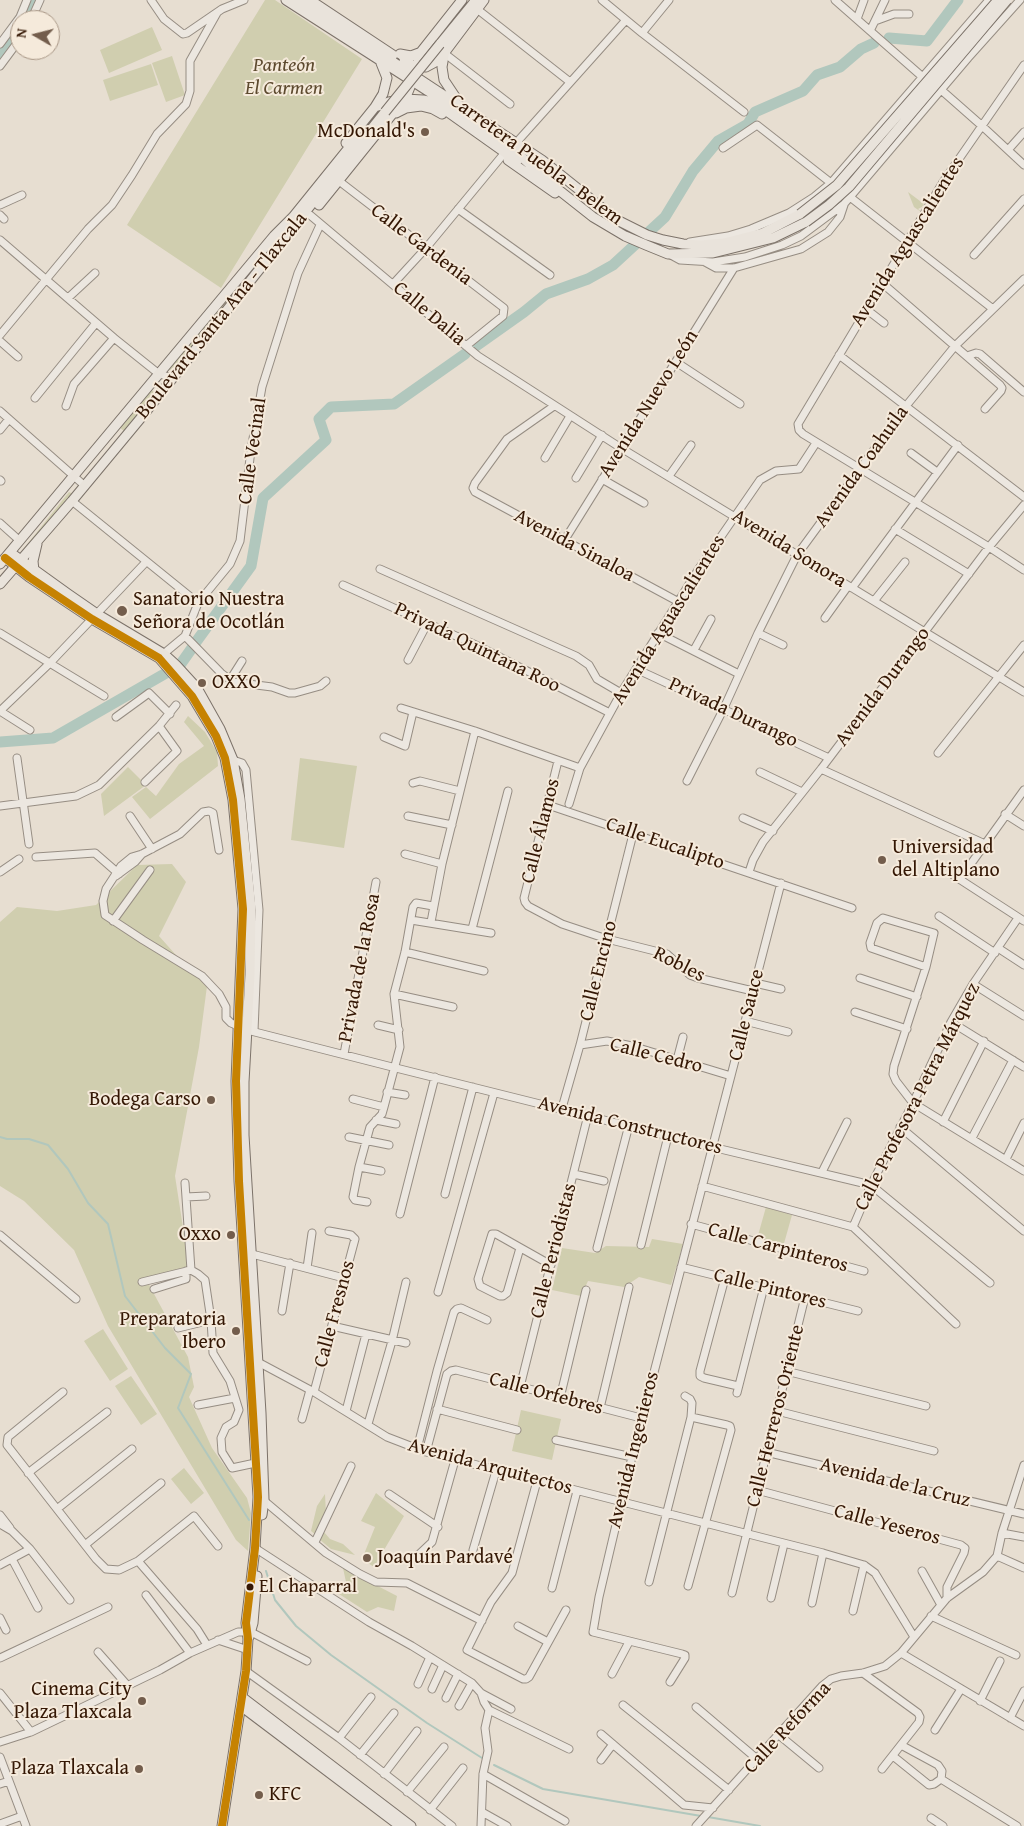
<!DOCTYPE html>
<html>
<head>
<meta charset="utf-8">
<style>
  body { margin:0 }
  #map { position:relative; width:1024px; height:1826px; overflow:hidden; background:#e7ded1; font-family:"Gentium Book Plus",serif }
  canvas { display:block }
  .north { position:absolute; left:10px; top:10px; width:50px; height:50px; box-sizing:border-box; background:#f5eadb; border:1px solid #a89685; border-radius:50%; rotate:278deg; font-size:14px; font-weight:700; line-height:20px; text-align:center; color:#341704 }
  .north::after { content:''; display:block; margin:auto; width:18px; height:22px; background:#735d4c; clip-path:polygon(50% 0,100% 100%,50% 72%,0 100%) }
</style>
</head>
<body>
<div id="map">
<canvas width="1024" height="1826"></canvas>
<div class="north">N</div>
</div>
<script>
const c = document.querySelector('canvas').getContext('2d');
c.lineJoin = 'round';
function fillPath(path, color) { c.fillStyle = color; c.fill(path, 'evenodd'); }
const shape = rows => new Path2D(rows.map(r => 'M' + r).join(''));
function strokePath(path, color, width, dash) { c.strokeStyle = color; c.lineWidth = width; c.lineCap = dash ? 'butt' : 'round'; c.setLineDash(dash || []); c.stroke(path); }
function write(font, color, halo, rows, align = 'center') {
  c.font = font + ' "Gentium Book Plus",serif'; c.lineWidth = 4; c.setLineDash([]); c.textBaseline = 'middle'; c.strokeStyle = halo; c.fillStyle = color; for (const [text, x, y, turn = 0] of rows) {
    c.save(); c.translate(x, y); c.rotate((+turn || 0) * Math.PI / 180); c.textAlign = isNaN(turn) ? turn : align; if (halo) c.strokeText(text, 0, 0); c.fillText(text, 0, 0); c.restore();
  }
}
fillPath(shape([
  [265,0,275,0,362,59,221,288,127,225],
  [152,27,162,50,109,73,100,50],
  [172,56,185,95,166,102,152,63],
  [151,64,158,85,110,101,103,80],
  [908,192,924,204,922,207,918,209,924,214,914,207],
  [288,229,173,372,168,369],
  [150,389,156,393,124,431,119,427],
  [69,492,73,494,21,554,21,552],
  [188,716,205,732,217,752,218,766,150,819,132,797,146,787,156,796,179,764,204,746,184,722],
  [300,758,357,766,344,848,291,840],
  [128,767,146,785,104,816,101,794],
  [172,864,186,882,159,936,183,963,207,986,199,1047,175,1176,189,1266,146,1279,188,1357,194,1387,189,1397,212,1448,247,1498,251,1513,248,1551,236,1540,108,1326,74,1250,24,1201,0,1186,0,922,17,907,57,911,96,905,137,865],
  [766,1207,792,1215,783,1247,757,1239],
  [652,1239,683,1244,671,1285,639,1277,624,1287,588,1281,581,1296,552,1290,562,1248,595,1253,606,1246,649,1247],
  [103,1329,128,1369,110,1381,84,1341],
  [131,1376,157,1414,141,1425,115,1386],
  [521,1410,561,1419,552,1460,512,1451],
  [184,1468,204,1493,191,1504,171,1479],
  [376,1493,404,1516,374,1567,362,1559,375,1527,361,1521],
  [325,1494,326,1514,316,1535,311,1531,317,1506],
  [324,1532,330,1539,343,1544,355,1555,331,1549,319,1539],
  [343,1568,397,1596,394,1611,378,1607,367,1612,339,1594,346,1582]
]), '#d0ceaf');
strokePath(shape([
  [0,1137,7,1139,29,1139,48,1145,68,1169,88,1203,108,1224,125,1296,165,1348,191,1374,178,1408,249,1520],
  [266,1571,275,1600,296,1626,331,1655,427,1723,482,1758],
  [494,1765,543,1789,701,1816],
  [708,1817,760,1826]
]), '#b1c7bd', 2);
strokePath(shape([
  [27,20,35,0],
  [889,38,927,41,958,0],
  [0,56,20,35],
  [476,346,524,312,546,294,588,279,613,265,665,217,693,171,718,141,748,124,755,112,803,91,817,75,840,67,861,49,874,43],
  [196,642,251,566,263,498,326,440,319,419,331,407,394,404,465,354],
  [0,742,53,738,180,665,192,648]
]), '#b1c7bd', 11);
const minor = shape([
  [151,0,164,19,183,34,187,33,222,9,244,0],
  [602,0,642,33,744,112],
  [835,0,926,80],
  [477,9,570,82],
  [857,19,864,0],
  [31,20,40,0],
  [875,21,894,14,909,14],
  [870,31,885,0],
  [642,33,669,0],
  [0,44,20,17,27,0],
  [444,53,510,104],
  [1024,65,943,182,798,424,799,430,803,434,989,547,1024,570],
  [0,66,20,39],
  [939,88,981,125,1024,165],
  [516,143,626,20],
  [723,148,757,125,831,183],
  [1008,150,1024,132],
  [339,181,504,308,503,316,466,346],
  [850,197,993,309],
  [0,205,22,195],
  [458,209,550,275],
  [0,215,4,219],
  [310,215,478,356,621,448,1024,692],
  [0,240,114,338,159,374,173,378],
  [690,242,728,236,751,229,789,213,814,197,831,183,989,0],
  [669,254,680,260,713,262,745,257,782,245,801,236,844,204,968,58,1020,0],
  [974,255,1024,199],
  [705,262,716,268,734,268,801,249,828,232,840,217,844,205],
  [882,283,1000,385,1002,388,1001,391,985,409],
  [393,284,426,248,502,156],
  [68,298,95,273],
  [866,309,884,323],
  [0,335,88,229,112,205,132,175,157,134,186,104,190,91,190,61,217,13],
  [0,341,18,357],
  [839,355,1024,497],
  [967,356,976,353,980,354,1024,392],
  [676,362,740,404],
  [35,398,96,323],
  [66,406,74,384,114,338],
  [554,406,507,439,475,483,473,488,475,492,677,601],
  [0,411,85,486],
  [0,430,9,419],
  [911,453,937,472],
  [545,458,570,416],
  [669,476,691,445],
  [576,478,602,435],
  [602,479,644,503],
  [0,480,1,481],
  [72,501,198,603],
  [0,523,20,541],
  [895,529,969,574],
  [564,541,734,268],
  [380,569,576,656,589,665,597,679,621,693],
  [343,585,476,645,610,713],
  [852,588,958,445],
  [874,601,905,562],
  [825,618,848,586],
  [0,633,104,696],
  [658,633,739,674],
  [758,633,783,645],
  [185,636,221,673,233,682,272,687,289,693,295,693,320,686,326,681],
  [694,650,711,619],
  [161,656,185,636,198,603,230,564,240,541,251,450,262,387,298,273,320,225],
  [408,660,427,624],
  [636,669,829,758],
  [230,680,242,661],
  [401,708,475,731,580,768],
  [0,711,50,663,146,562],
  [0,711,30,730],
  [116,717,149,693,170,714],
  [384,737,405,746,413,712],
  [938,753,1024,645],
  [17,758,29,844],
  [233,760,242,763,246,770,259,910,254,1031],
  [558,761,524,898,525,902,528,906,562,924,607,939,667,954,690,975,698,978,753,991],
  [821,769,985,844],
  [760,772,802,792],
  [687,781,724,708,758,633,797,555,906,406,955,346,1024,279],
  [145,782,177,751,159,726],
  [413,783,420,781,460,791],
  [569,804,580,768,621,693,700,567,760,480,776,471,799,469,816,443],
  [548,805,852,908],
  [0,806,76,796,99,785,159,726,176,705],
  [1005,814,1024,826],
  [130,816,152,849],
  [408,816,452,825],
  [743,818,773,831],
  [219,850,213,813,209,811,203,812,180,834,142,854,132,857,121,866,106,889,103,901,105,915,143,940,202,976,219,994,226,1007,226,1018,231,1023,247,1030,396,1068,712,1147,871,1185,990,1283],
  [405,854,442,864],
  [36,857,95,853,119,874],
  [0,872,19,859],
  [749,872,753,860,763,842,821,769,989,547,1024,505],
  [953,875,1024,921],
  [116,876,135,862,142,854],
  [960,879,1024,790],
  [939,916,995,953],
  [411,920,491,933],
  [113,921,150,870],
  [431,922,442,864,475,731],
  [472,929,508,791],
  [998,948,1024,965],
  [405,952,484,971],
  [926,967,871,948,870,943,877,923,883,918,934,933,926,967,894,1066,893,1074,896,1081,913,1103,1024,1171],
  [860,978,917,997],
  [755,983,781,989],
  [973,984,1024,1016],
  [394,994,453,1007],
  [855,1012,907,1029],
  [745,1021,788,1032],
  [951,1022,1024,1067],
  [378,1025,399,1030],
  [580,1045,607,1041,632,1046,731,1076],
  [344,1054,376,882],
  [677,1060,683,1037],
  [387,1092,405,1095],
  [353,1099,384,1107],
  [562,1108,580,1045,633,834],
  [376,1120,396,1124],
  [943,1122,984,1041],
  [900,1127,1024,1231],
  [349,1137,389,1145],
  [972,1138,1013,1060],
  [1006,1159,1024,1123],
  [359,1167,381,1171],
  [822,1172,847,1122],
  [574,1174,604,1181],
  [185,1183,191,1270],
  [702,1186,853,1227,956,1324],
  [445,1194,473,1087],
  [186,1197,206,1196],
  [367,1202,355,1200,353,1197,359,1167,370,1127,382,1114,384,1107,400,1047,394,994,405,952,413,907,416,903,433,906],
  [400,1214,435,1077],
  [691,1224,864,1271],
  [853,1227,871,1185,913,1103,951,1022,973,984,1018,918],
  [0,1235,76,1299],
  [641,1245,668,1136],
  [520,1248,507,1293,503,1296,500,1296,480,1286,478,1279,492,1234,496,1234,551,1265],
  [597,1248,629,1125],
  [248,1253,344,1278],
  [681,1267,858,1311],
  [307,1268,312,1233],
  [725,1278,700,1371,700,1376,704,1378,738,1386],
  [142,1282,191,1270,198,1274,205,1280,211,1320,178,1328],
  [154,1289,186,1279,186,1271],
  [438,1292,494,1093],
  [282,1311,290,1263],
  [211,1320,213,1353,230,1381,239,1410,234,1422,226,1427,221,1438,222,1452,232,1468,260,1462],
  [332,1326,406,1343],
  [256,1361,314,1392,387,1437,426,1452,823,1553,864,1565,875,1573,914,1637],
  [786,1371,926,1406],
  [520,1387,588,1115],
  [63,1392,8,1437,7,1445,96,1559,106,1569,119,1570,138,1561,194,1516,218,1546],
  [314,1392,355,1239,351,1235,329,1231],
  [737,1393,764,1287],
  [560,1398,586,1290],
  [198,1405,235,1398],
  [600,1408,629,1287],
  [437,1409,517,1430],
  [346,1411,366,1334],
  [777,1411,934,1451],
  [302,1419,310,1390],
  [368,1424,392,1341,406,1282],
  [556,1440,632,1457],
  [417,1449,437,1371,454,1312,457,1309,461,1308,487,1320],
  [426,1452,447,1374,451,1371,456,1370,641,1418],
  [766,1452,1024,1514],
  [28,1473,107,1412],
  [537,1481,512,1573,491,1602,467,1650,523,1679,526,1679,529,1677,566,1610],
  [757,1490,961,1545,965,1548,964,1553,947,1587,947,1598],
  [389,1494,438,1527],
  [262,1499,326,1553,360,1574,376,1582,407,1583,482,1621],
  [57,1509,132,1449],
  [0,1515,10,1528],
  [0,1524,12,1531,30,1549,70,1600],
  [1002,1533,1024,1537],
  [315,1542,351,1466],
  [85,1545,161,1483],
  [255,1548,369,1622,412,1646,472,1683,481,1693,511,1709],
  [473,1550,496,1471],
  [997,1556,1024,1568],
  [12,1559,38,1608],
  [414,1559,432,1542,455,1460],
  [138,1561,197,1629,207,1645],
  [0,1565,30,1549],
  [922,1571,941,1605],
  [649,1582,691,1417,692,1403,690,1399,685,1396],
  [688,1586,731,1430,730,1426,727,1425,691,1417],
  [552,1588,577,1491],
  [732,1593,805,1297],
  [146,1595,190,1653],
  [771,1598,784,1544],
  [812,1603,823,1553],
  [853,1611,864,1565],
  [931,1616,1016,1655],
  [0,1618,6,1630],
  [518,1626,548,1642],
  [218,1640,248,1650],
  [98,1652,128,1686],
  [901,1653,1024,1726],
  [0,1658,108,1607],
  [246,1671,339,1738,452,1826],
  [863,1673,918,1713,920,1717,919,1722,882,1769],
  [612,1674,629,1642],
  [670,1682,685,1658,685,1655,682,1654,593,1632,599,1597,632,1457,781,883],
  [418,1684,430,1657],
  [432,1689,443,1665],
  [0,1693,31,1732],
  [481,1693,484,1702,489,1710,485,1728,488,1751,483,1774,481,1826],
  [446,1698,458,1674],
  [980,1701,1000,1661],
  [623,1705,729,1790],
  [459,1706,472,1683],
  [696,1707,757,1759],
  [489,1710,569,1749],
  [1010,1718,1024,1691],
  [935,1730,961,1689],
  [601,1734,684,1805,713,1808],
  [779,1735,819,1768],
  [339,1738,371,1697],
  [0,1742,31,1732,160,1670,190,1653,238,1632,251,1632,307,1661],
  [901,1745,938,1765,942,1771,941,1779],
  [360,1755,394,1713],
  [893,1756,929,1785,934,1784,941,1779],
  [0,1757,26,1826],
  [601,1760,613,1744],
  [384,1774,417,1731],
  [483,1774,565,1821],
  [941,1779,1017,1826],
  [0,1784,9,1781],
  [407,1792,444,1747],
  [430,1810,463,1768],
  [482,1812,507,1826],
  [931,1818,943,1826],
  [0,1824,22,1816],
  [696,1826,822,1686,831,1679,841,1676,863,1673,885,1666,901,1653,947,1598,983,1572,997,1556,1002,1533,1024,1465]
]);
const major = shape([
  [286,0,456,109,517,153,555,187,593,217,625,236,646,245,668,254,713,253,773,238,806,222],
  [299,0,542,160,617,220,647,235,663,240,683,244,701,245,724,243,763,233,800,214],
  [310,0,393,55],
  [440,44,476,0],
  [400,54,411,56,419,53],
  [444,56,442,67,444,80,456,98],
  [417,57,462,0],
  [404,62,413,65,426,67,439,60,484,0],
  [375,107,389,102,405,99,423,100,432,102,441,107,517,161],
  [396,113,406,108,421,106,433,109,442,114],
  [346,143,375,107,383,94,387,78,381,63],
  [508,160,555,193],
  [319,205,406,97,410,87,411,71,407,61,402,55],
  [11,553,68,594,97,614,164,654,176,665,197,688,220,729,233,760,240,799,251,908,250,975,244,1082,244,1135,261,1413,264,1500,262,1515],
  [5,558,29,577,92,619,159,658,192,696,216,736,225,758,233,800,243,909,236,1081,239,1181,258,1497,255,1548,246,1623,248,1639,246,1671,222,1826],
  [0,564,274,236,293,217,356,139],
  [34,571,33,561,37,544],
  [0,584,72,501,140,419,385,112],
  [249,1637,253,1623,257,1576],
  [242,1697,411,1826],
  [241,1706,400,1826]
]);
strokePath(minor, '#968d83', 9);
strokePath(major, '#7c7269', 11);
strokePath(minor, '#ece7e0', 7);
strokePath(major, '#e9e3db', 9);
const majorBridge = shape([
  [385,112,440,44],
  [800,214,837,185,998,0],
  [806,222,829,205,849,187,1007,0]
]);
strokePath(majorBridge, '#7c7269', 11, []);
strokePath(majorBridge, '#e9e3db', 9);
strokePath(shape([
  [5,558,29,577,92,619,159,658,192,696,216,736,225,758,233,800,243,909,236,1081,239,1181,258,1497,255,1548,246,1623,248,1639,246,1671,222,1826]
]), '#c68201', 8);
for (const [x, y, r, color] of [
  [425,132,5,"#735d4c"],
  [122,611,6,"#735d4c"],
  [202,683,5,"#735d4c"],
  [882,860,5,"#735d4c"],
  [211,1100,5,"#735d4c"],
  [231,1235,5,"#735d4c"],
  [236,1331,5,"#735d4c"],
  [367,1558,5,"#735d4c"],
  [250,1587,4.5,"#341704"],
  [142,1701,5,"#735d4c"],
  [139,1769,5,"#735d4c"],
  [259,1795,5,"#735d4c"]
]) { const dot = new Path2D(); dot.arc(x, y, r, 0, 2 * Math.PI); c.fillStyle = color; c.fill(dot); strokePath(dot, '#f5eadb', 2); }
write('19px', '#341704', '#f5eadb', [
  ["El Chaparral",259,1587]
], 'left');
write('italic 20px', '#5d4a2f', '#f5eadb', [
  ["Panteón",284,66],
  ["El Carmen",284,89]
]);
write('20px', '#341704', '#f5eadb', [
  ["McDonald's",415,132],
  ["Sanatorio Nuestra",133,600,"left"],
  ["Señora de Ocotlán",133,623,"left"],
  ["OXXO",212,683,"left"],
  ["Universidad",892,848,"left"],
  ["del Altiplano",892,871,"left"],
  ["Bodega Carso",201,1100],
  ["Oxxo",221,1235],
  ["Preparatoria",226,1320],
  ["Ibero",226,1343],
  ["Joaquín Pardavé",377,1558,"left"],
  ["Cinema City",132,1690],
  ["Plaza Tlaxcala",132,1713],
  ["Plaza Tlaxcala",129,1769],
  ["KFC",269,1795,"left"]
], 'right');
write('20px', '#341704', '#f5eadb', [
  ["Carretera Puebla - Belem",536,160,36],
  ["Avenida Aguascalientes",908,242,-58],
  ["Calle Gardenia",421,245,37],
  ["Calle Dalia",429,314,40],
  ["Boulevard Santa Ana - Tlaxcala",222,316,-51],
  ["Avenida Nuevo León",649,404,-58],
  ["Calle Vecinal",253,451,-82],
  ["Avenida Coahuila",862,467,-54],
  ["Avenida Sinaloa",574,546,28],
  ["Avenida Sonora",789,549,32],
  ["Avenida Aguascalientes",669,620,-58],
  ["Privada Quintana Roo",477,648,26],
  ["Avenida Durango",883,687,-53],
  ["Privada Durango",733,713,25],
  ["Calle Álamos",541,831,-76],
  ["Calle Eucalipto",665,844,19],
  ["Robles",679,965,27],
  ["Privada de la Rosa",360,968,-79],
  ["Calle Encino",599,971,-76],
  ["Calle Sauce",747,1015,-76],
  ["Calle Cedro",656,1056,14],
  ["Calle Profesora Petra Márquez",918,1097,-63],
  ["Avenida Constructores",630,1126,14],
  ["Calle Carpinteros",778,1248,15],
  ["Calle Periodistas",554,1251,-76],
  ["Calle Pintores",770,1289,14],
  ["Calle Fresnos",335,1314,-75],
  ["Calle Orfebres",546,1394,15],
  ["Calle Herreros Oriente",776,1416,-76],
  ["Avenida Ingenieros",634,1450,-76],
  ["Avenida Arquitectos",490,1467,15],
  ["Avenida de la Cruz",895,1483,14],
  ["Calle Yeseros",887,1525,15],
  ["Calle Reforma",788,1728,-47]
]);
</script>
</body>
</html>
